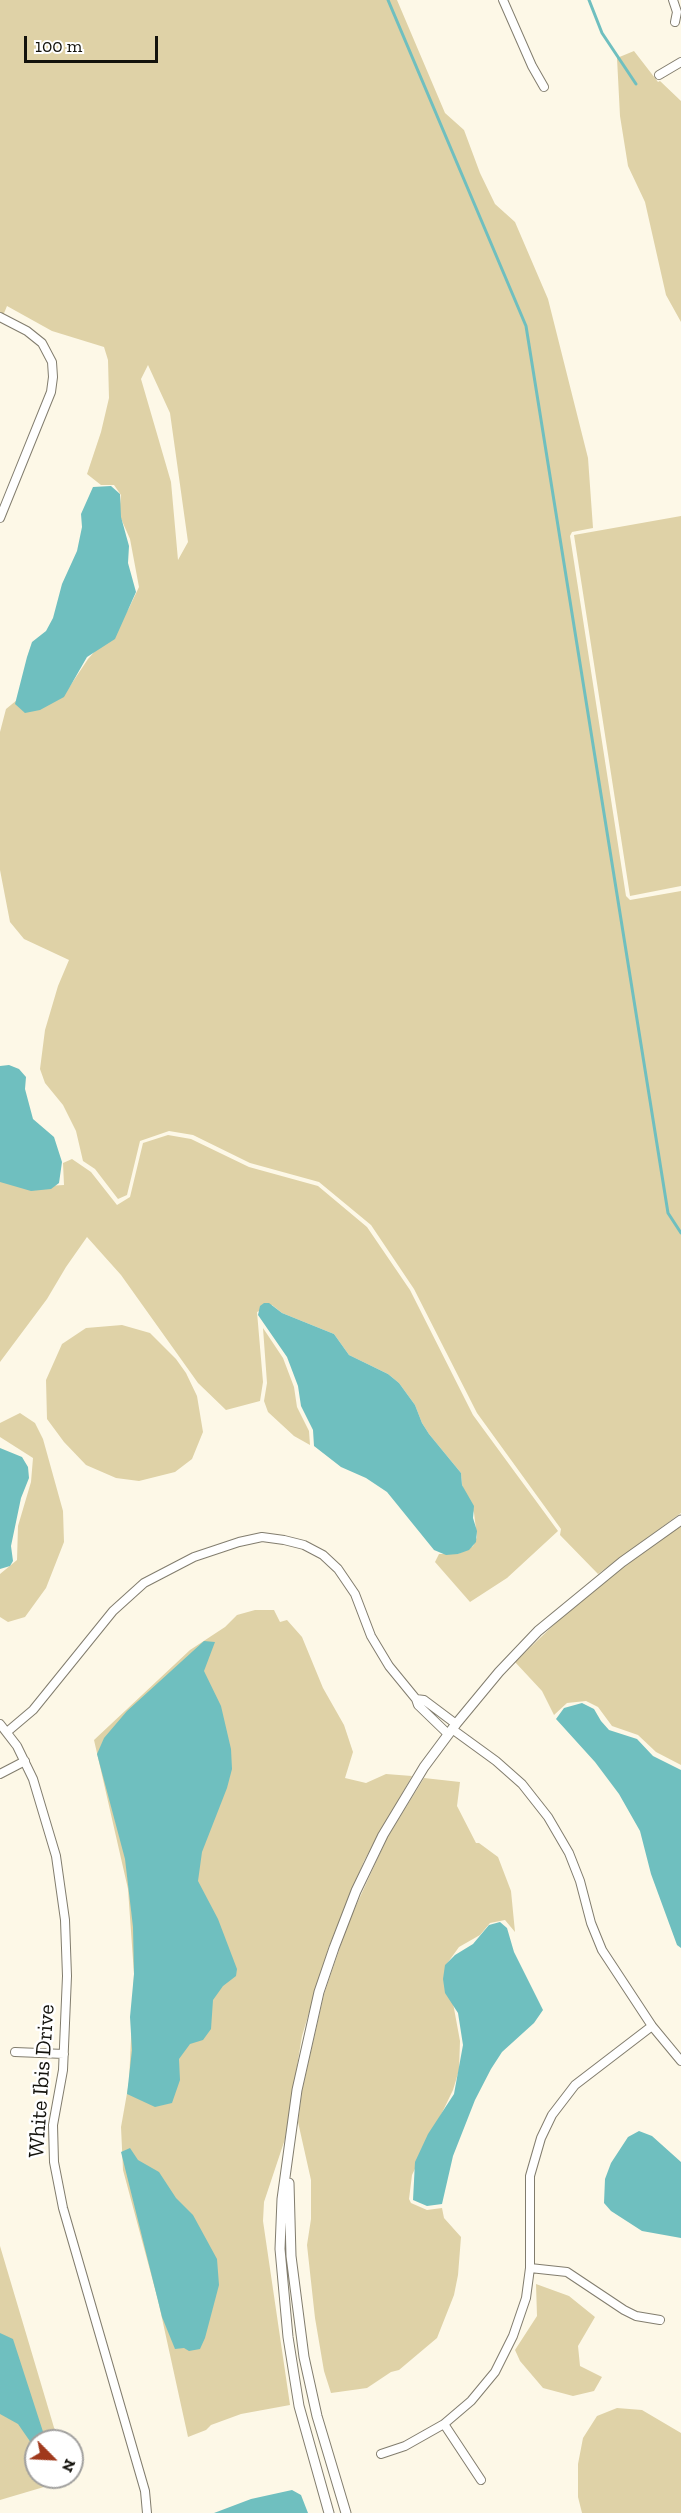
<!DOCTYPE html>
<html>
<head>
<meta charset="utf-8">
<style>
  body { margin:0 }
  #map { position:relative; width:681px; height:2513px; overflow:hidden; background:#fdf8e7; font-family:"Zilla Slab",serif }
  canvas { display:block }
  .north { position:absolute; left:24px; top:2429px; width:60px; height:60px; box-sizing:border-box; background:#fff; border:2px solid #a1a09e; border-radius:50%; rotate:114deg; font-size:16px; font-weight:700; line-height:24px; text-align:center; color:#13120c }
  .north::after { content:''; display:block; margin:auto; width:21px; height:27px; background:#a0391c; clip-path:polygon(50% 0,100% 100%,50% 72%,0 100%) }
  .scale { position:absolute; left:24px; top:36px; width:134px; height:27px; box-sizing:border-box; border:3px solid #13120c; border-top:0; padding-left:8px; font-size:18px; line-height:21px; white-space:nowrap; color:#13120c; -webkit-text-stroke:4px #fff; paint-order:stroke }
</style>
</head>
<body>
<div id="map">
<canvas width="681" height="2513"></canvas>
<div class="north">N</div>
<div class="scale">100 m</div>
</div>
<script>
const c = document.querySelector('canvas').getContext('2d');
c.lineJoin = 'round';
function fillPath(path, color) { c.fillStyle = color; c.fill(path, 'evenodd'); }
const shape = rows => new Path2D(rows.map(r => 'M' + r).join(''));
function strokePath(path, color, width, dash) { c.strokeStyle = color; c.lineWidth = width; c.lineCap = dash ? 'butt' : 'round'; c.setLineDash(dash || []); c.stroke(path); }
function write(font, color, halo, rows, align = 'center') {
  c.font = font + ' "Zilla Slab",serif'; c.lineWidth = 5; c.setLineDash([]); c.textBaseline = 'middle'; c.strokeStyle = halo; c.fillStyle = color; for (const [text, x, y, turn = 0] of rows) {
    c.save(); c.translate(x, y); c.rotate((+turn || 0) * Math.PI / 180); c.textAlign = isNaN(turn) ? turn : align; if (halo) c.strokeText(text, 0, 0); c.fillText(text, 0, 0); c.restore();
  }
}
fillPath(shape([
  [0,0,397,0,445,113,464,130,480,173,495,204,515,222,548,299,588,458,593,528,572,532,570,536,626,896,630,900,681,891,681,1513,598,1574,560,1535,561,1529,477,1413,414,1289,371,1225,319,1182,250,1163,193,1135,169,1131,140,1141,127,1195,118,1199,95,1169,83,1161,76,1131,63,1105,45,1083,40,1069,45,1030,58,986,69,960,24,939,10,922,0,870,0,732,6,709,17,700,70,686,88,659,119,624,129,608,139,587,130,539,119,514,121,495,114,485,101,485,87,474,101,432,109,398,108,360,104,347,52,331,7,306,0,323],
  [148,365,170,413,188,542,178,560,171,482,141,379],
  [634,51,658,82,660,81,681,101,681,322,666,295,645,202,628,166,620,116,617,58],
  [681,516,681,886,630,896,574,535],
  [168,1135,191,1139,249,1167,318,1186,367,1227,410,1290,473,1415,558,1531,507,1578,470,1602,435,1562,439,1554,458,1554,473,1546,477,1537,474,1513,462,1485,461,1473,429,1434,422,1423,415,1405,399,1383,388,1374,349,1355,334,1334,282,1313,272,1305,257,1312,263,1382,260,1401,226,1410,198,1383,121,1275,87,1237,66,1267,47,1299,0,1362,0,1174,46,1186,64,1185,63,1163,72,1159,91,1172,117,1205,130,1197,143,1143],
  [122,1325,150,1333,176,1359,186,1373,197,1396,203,1432,192,1459,175,1472,139,1481,116,1478,86,1465,64,1442,47,1419,46,1380,62,1344,86,1328],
  [263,1328,283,1358,294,1387,297,1407,309,1431,310,1445,294,1436,268,1412,264,1401,267,1383],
  [20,1413,35,1423,43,1439,63,1511,64,1542,46,1588,25,1617,8,1622,0,1617,0,1574,17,1560,18,1526,31,1482,33,1458,0,1437,0,1423],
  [681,1526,681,1765,656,1752,638,1735,612,1726,598,1707,586,1701,567,1703,554,1715,542,1691,515,1662,563,1616,625,1566],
  [255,1610,274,1610,280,1622,287,1620,302,1637,323,1688,344,1725,353,1752,345,1778,366,1783,386,1774,412,1776,364,1861,329,1946,302,2036,285,2139,264,2202,263,2221,290,2405,241,2414,211,2425,206,2430,188,2437,158,2300,123,2170,121,2127,129,2082,134,1974,128,1889,94,1740,190,1650,225,1627,237,1615],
  [424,1778,460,1782,457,1806,476,1843,479,1843,498,1857,511,1891,515,1932,505,1920,490,1923,480,1935,459,1947,446,1965,460,2041,459,2070,453,2090,412,2175,409,2199,411,2203,427,2210,442,2208,444,2218,461,2237,458,2275,454,2295,437,2338,399,2370,391,2372,367,2388,331,2393,324,2371,315,2318,307,2245,311,2219,311,2180,298,2122,302,2091,324,1994,349,1921,387,1838],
  [0,2246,58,2441,36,2441,36,2477,54,2477,54,2484,0,2500],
  [536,2284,569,2296,595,2317,578,2346,580,2366,602,2377,594,2391,573,2396,543,2388,520,2361,515,2350,537,2316],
  [617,2408,642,2410,681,2433,681,2513,582,2513,578,2497,578,2464,583,2438,597,2416]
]), '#dfd2a7');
fillPath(shape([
  [111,486,120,494,121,517,129,546,128,563,136,592,115,639,87,657,64,697,40,710,25,713,15,704,27,657,32,642,46,631,53,618,62,584,77,551,82,527,81,514,93,487],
  [9,1065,19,1069,26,1077,25,1089,33,1119,54,1137,62,1162,59,1183,51,1189,31,1191,0,1182,0,1066],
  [264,1303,269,1303,282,1313,334,1334,349,1355,388,1374,399,1383,415,1405,422,1423,429,1434,461,1473,462,1485,474,1506,473,1518,477,1531,476,1542,469,1550,458,1554,446,1555,434,1550,387,1492,366,1478,341,1467,314,1446,313,1430,301,1406,298,1386,287,1357,258,1315,260,1306],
  [0,1448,22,1457,28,1467,29,1478,21,1498,11,1546,13,1561,10,1566,0,1569],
  [204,1641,215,1642,204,1671,221,1706,231,1749,232,1769,227,1788,202,1852,198,1881,218,1919,237,1969,236,1976,223,1986,213,2000,211,2029,203,2040,190,2044,179,2059,180,2080,172,2103,155,2107,127,2094,132,2050,130,2017,134,1974,133,1927,125,1859,97,1754,104,1738,127,1711],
  [582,1703,594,1709,601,1721,609,1730,637,1739,653,1756,681,1770,681,1948,677,1945,651,1874,640,1831,619,1794,595,1762,556,1719,564,1708],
  [500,1922,507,1928,514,1952,543,2010,534,2023,502,2052,491,2069,475,2100,453,2156,442,2204,427,2206,413,2200,415,2162,428,2134,454,2094,463,2045,458,2013,445,1993,443,1979,445,1965,455,1955,473,1944,489,1925],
  [639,2131,652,2136,681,2162,681,2238,642,2231,611,2211,604,2203,605,2179,611,2163,628,2137],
  [130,2148,138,2160,159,2172,176,2198,193,2215,217,2259,219,2285,205,2338,200,2349,189,2351,184,2348,175,2349,162,2317,121,2152],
  [0,2333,13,2339,46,2441,36,2441,36,2450,18,2424,0,2414],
  [292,2490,301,2495,308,2513,214,2513,251,2499]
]), '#6fbfbf');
strokePath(shape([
  [388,0,526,326,668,1213,681,1233],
  [589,0,602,33,636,84]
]), '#6fbfbf', 3);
const minor = shape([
  [503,0,532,66,544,87],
  [673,0,677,12,675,22],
  [659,75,681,62],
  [0,317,27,331,42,343,52,362,53,377,51,392,0,518],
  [416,1699,424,1700,456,1724],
  [0,1724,17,1746,33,1779,56,1856,65,1920,67,1976,63,2070,53,2125,54,2162,63,2208,145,2491,147,2513],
  [452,1729,496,1761,522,1784,548,1817,569,1853,580,1881,591,1923,602,1950,652,2026,681,2061],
  [7,1732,33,1710,113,1611,144,1583,194,1557,239,1542,262,1537,284,1540,304,1545,323,1555,338,1569,355,1594,371,1636,389,1666,416,1699,418,1705,448,1734],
  [0,1774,25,1761],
  [15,2052,64,2054],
  [530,2268,567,2272,624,2310,636,2316,660,2320],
  [444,2424,481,2480],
  [381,2454,405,2446,444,2424,471,2401,495,2372,513,2336,526,2298,530,2268,530,2176,541,2138,552,2115,575,2085,652,2026]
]);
const tertiary = shape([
  [289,2183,291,2256,304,2357,317,2416,346,2513],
  [329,2513,299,2406,288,2337,280,2249,282,2199,297,2090,319,1992,334,1948,356,1891,383,1835,424,1767,456,1724,499,1672,538,1631,622,1562,681,1520]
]);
strokePath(minor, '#827d6e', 10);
strokePath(tertiary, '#827d6e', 11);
strokePath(minor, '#fff', 8);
strokePath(tertiary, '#fff', 9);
write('22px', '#13120c', '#fff', [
  ["White Ibis Drive",42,2081,-86]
]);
</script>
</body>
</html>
